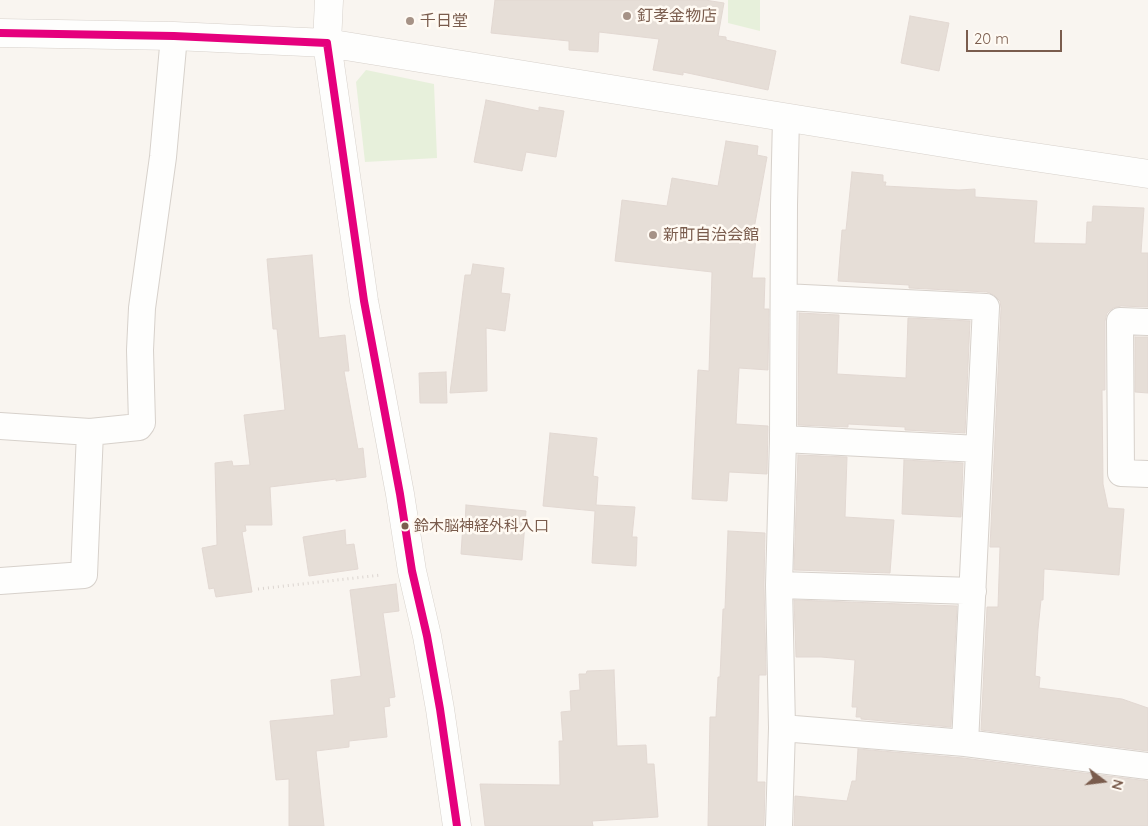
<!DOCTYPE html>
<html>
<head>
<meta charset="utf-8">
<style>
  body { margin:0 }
  #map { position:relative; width:1148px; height:826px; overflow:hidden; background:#f9f5f0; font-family:Quicksand,sans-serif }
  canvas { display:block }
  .north { position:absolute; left:1078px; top:756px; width:50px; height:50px; -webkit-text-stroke:4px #fffaf3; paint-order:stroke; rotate:105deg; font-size:14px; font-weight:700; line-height:20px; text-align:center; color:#7a5c4d }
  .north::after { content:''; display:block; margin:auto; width:18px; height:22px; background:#7a5c4d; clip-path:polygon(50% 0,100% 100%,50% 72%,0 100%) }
  .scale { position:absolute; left:966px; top:30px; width:96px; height:22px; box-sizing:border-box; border:2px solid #7a5c4d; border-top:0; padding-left:6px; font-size:15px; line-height:18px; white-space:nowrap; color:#7a5c4d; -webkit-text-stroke:4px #fffaf3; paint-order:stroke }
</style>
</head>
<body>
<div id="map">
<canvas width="1148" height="826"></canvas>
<div class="north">N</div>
<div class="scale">20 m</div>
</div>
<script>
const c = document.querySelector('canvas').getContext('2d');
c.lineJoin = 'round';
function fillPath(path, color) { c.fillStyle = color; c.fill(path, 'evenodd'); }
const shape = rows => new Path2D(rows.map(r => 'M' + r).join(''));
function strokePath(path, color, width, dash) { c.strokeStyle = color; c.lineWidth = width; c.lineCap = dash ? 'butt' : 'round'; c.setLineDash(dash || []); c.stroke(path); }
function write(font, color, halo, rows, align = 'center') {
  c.font = font + ' Quicksand,"Noto Sans JP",sans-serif'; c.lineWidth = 5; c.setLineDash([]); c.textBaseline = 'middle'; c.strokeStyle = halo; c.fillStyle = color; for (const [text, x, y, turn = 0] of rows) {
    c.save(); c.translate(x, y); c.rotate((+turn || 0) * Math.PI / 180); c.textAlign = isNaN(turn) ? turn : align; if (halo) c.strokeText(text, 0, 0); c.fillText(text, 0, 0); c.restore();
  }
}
fillPath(shape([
  [728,0,760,0,760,31,728,23],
  [366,70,434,84,437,158,365,162,356,82]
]), '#e7f0db');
const building = shape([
  [495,0,705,0,724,3,718,36,726,37,726,40,776,51,768,90,683,72,683,75,653,70,659,39,599,32,598,52,569,50,569,41,491,33,495,0],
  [910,16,949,23,939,71,901,63,910,16],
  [486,100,539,111,539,107,564,111,556,157,526,152,522,171,474,162,486,100],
  [726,141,758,146,757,155,767,157,754,229,757,229,752,278,765,278,764,309,769,309,768,370,739,368,736,424,768,426,767,474,729,472,727,501,692,499,698,370,709,371,712,272,615,261,622,200,667,206,672,178,718,186,726,141],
  [852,172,883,175,883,182,886,182,885,186,959,190,975,189,975,197,1037,201,1034,243,1086,244,1087,222,1092,222,1093,206,1144,208,1141,253,1148,253,1148,307,1121,306,1113,308,1107,313,1105,321,1105,390,1102,390,1103,484,1108,508,1124,509,1119,575,1044,569,1043,600,1041,600,1038,629,1035,676,1040,677,1039,688,1122,699,1148,708,1148,751,981,730,987,607,998,607,1000,547,990,547,1001,308,1000,301,994,295,987,292,909,288,909,285,838,281,842,230,846,230,852,172],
  [312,255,319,338,345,335,349,371,344,371,358,449,363,448,366,477,336,481,336,479,270,487,272,525,245,525,246,531,242,532,252,592,216,597,214,588,209,589,202,548,217,545,215,463,232,461,233,466,250,465,244,415,285,410,277,329,273,329,267,259,312,255],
  [473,264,504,268,501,293,510,294,505,331,486,328,487,391,450,393,465,275,471,275,473,264],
  [799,313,839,315,837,374,906,378,908,318,970,321,965,433,905,430,905,427,848,424,848,427,798,425,799,313],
  [1135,337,1148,337,1148,393,1135,392,1135,337],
  [446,372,447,403,420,403,419,373,446,372],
  [550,433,597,438,593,476,598,477,596,505,635,507,632,537,637,537,636,566,592,563,595,511,543,506,550,433],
  [798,455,847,457,845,517,894,520,890,573,794,570,798,455],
  [904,460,963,463,961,517,902,514,904,460],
  [466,505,526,511,522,560,461,554,463,523,465,523,466,505],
  [345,530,346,545,354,544,358,569,309,576,303,537,345,530],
  [728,531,765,533,764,585,766,671,766,675,759,675,757,782,765,782,764,826,708,826,710,717,716,717,718,677,720,677,723,609,725,609,728,531],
  [396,584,399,611,383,613,395,697,389,698,390,706,384,707,387,737,349,741,349,747,316,751,324,826,289,826,289,779,276,780,270,721,334,715,331,680,361,676,350,590,396,584],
  [794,600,957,606,951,727,861,719,861,717,856,717,857,707,852,707,855,660,821,657,796,657,794,600],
  [614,670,617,746,646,745,647,764,654,764,658,817,592,821,593,826,485,826,480,784,560,785,559,741,563,741,561,712,571,711,570,691,580,690,579,674,586,674,587,671,614,670],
  [858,749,963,758,1148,781,1148,826,794,826,795,796,847,801,852,781,856,781,858,749]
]);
fillPath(building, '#e6ded7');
strokePath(building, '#e2d8d2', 1);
const minor = shape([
  [784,297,986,307,965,743],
  [1148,322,1120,321,1121,473,1148,474],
  [0,426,90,432,139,427,142,423,140,350,142,308,163,157,174,36],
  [783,439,979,449],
  [0,581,84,575,90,432],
  [779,585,973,591],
  [782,728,965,743,1148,766],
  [779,826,782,728,779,585,783,439,784,205,786,118]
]);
const tertiary = shape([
  [329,0,327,43,364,301,400,494,412,571,427,636,440,709,457,826],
  [0,33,174,36,327,43,987,150,1148,174]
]);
strokePath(minor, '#d7d1cb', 28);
strokePath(tertiary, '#d7d1cb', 29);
strokePath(shape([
  [258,589,381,575]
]), '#dcd5d0', 3, [1, 4]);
strokePath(minor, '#fefefd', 26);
strokePath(tertiary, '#fefefd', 28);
strokePath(shape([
  [0,33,174,36,327,43],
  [327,43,364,301,400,494,412,571,427,636,440,709,457,826]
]), '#e5007d', 8);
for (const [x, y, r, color] of [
  [627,16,5,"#a69286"],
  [410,21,5,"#a69286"],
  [653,235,5,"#a69286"],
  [405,526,4.5,"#7a5c4d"]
]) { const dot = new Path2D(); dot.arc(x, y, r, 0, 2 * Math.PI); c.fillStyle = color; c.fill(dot); strokePath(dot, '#fffaf3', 2); }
write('15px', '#7a5c4d', '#fffaf3', [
  ["鈴木脳神経外科入口",414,526]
], 'left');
write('16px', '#7a5c4d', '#fffaf3', [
  ["釘孝金物店",637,16],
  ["千日堂",420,21],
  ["新町自治会館",663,235]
], 'left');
</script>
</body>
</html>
